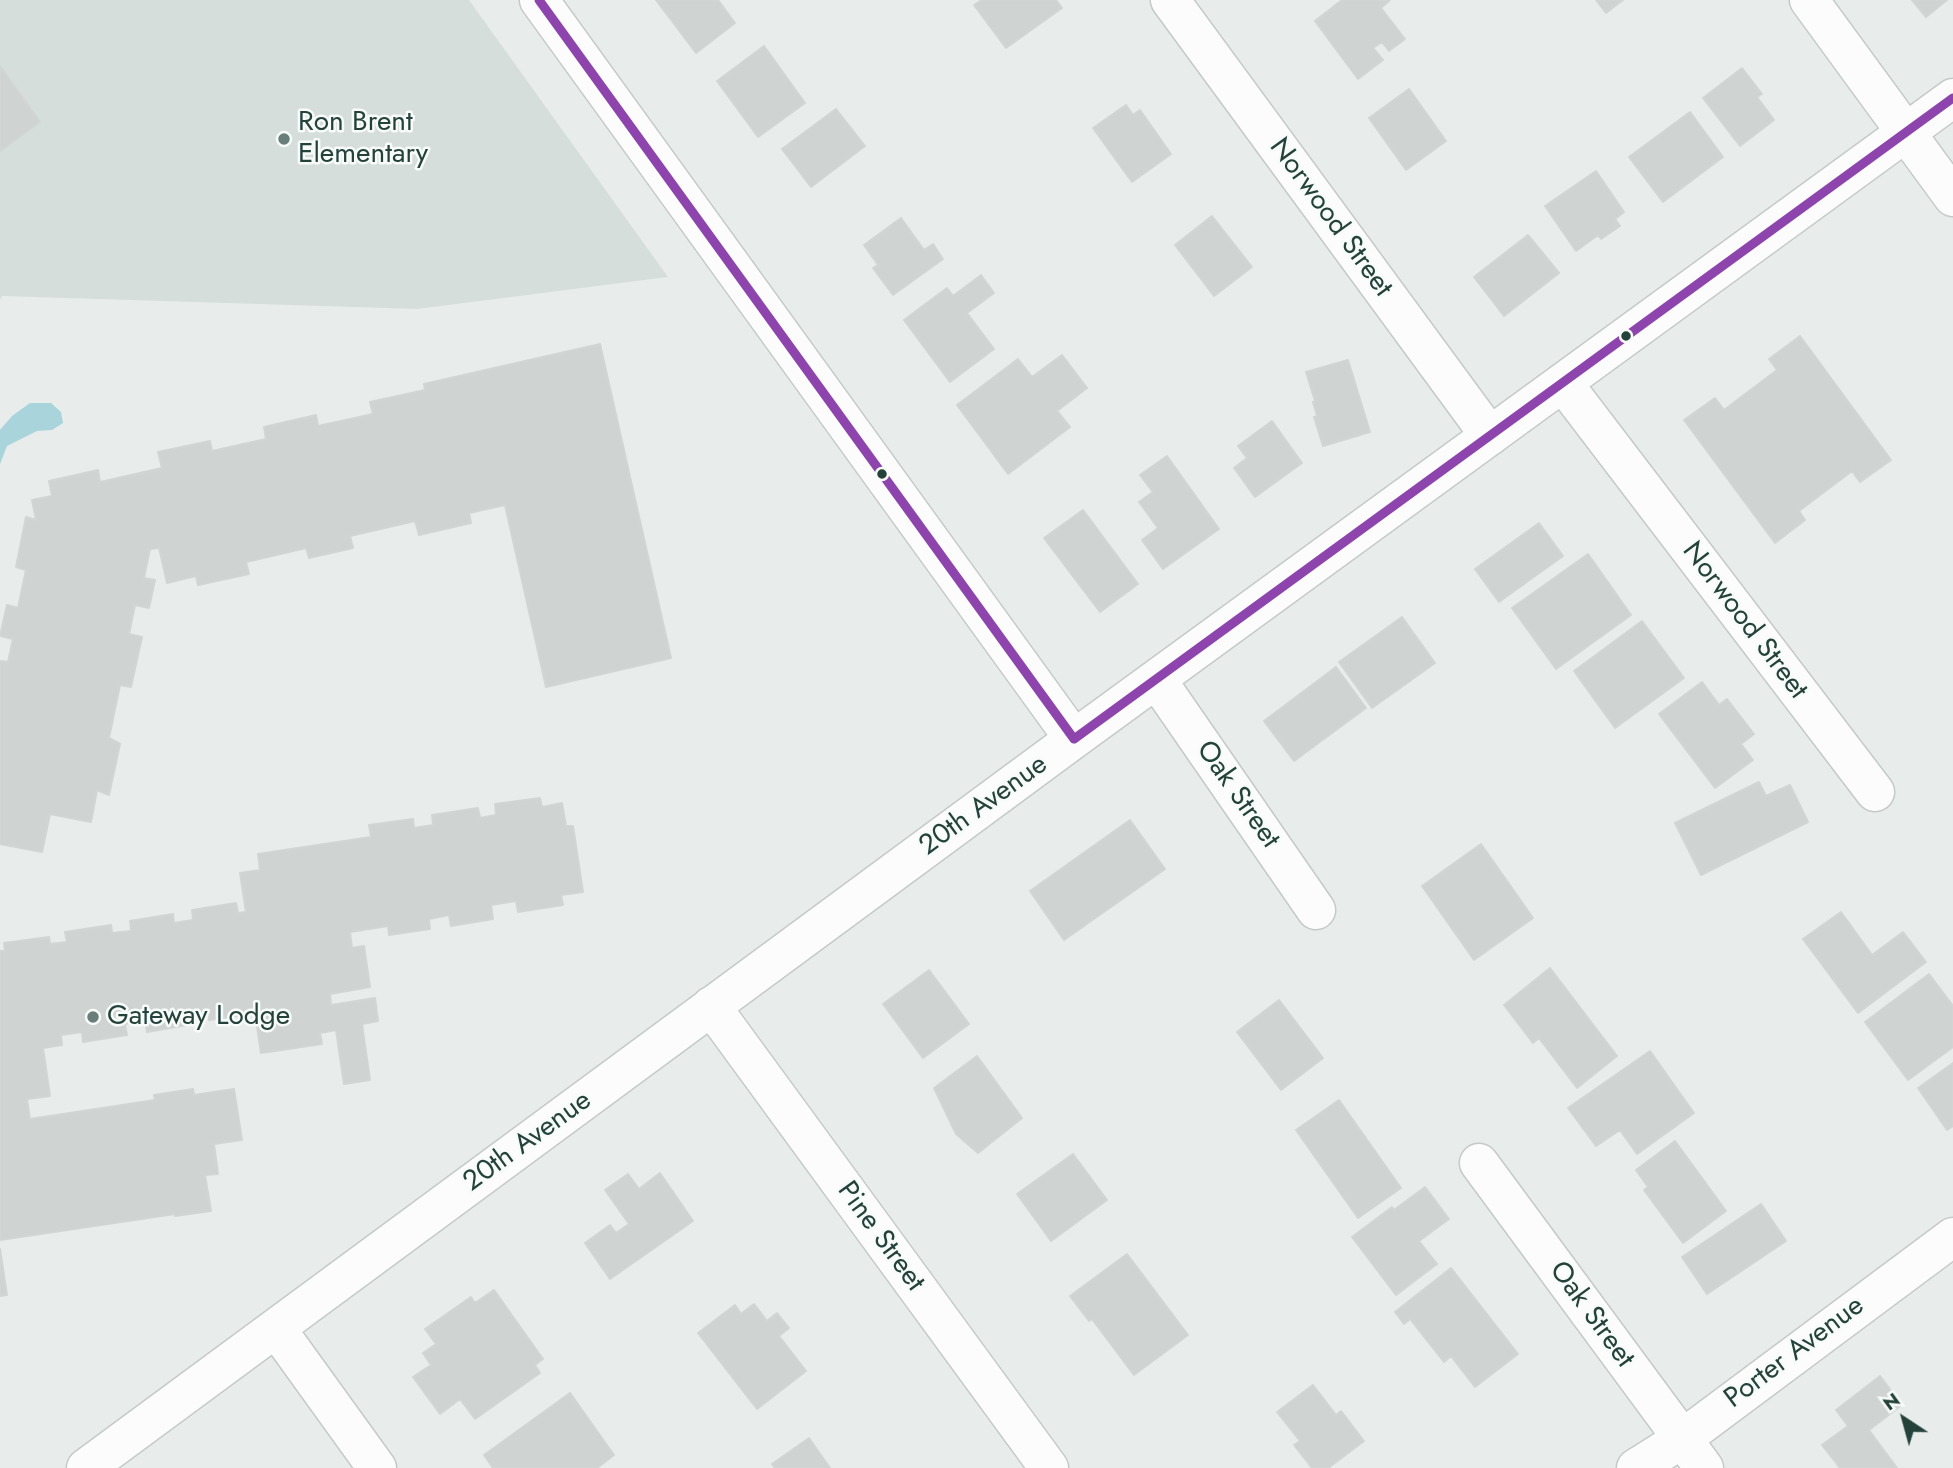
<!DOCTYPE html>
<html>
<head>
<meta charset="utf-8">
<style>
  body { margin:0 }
  #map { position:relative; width:1953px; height:1468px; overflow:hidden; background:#e8edeb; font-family:Jost,sans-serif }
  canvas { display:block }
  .north { position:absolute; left:1869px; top:1384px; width:70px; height:70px; -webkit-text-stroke:5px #f7fbf9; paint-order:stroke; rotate:324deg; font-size:19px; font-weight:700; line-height:28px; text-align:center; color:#24423a }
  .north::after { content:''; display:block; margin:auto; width:24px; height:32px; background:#24423a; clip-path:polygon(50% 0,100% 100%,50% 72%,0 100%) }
</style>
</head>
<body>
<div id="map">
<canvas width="1953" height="1468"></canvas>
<div class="north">N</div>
</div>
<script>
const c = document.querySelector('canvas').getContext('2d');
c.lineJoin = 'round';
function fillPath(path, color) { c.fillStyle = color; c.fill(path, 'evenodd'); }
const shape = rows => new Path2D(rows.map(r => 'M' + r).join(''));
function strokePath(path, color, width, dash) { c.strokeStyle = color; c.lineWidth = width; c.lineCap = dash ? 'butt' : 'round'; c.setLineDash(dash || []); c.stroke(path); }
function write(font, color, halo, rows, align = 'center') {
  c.font = font + ' Jost,sans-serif'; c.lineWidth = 5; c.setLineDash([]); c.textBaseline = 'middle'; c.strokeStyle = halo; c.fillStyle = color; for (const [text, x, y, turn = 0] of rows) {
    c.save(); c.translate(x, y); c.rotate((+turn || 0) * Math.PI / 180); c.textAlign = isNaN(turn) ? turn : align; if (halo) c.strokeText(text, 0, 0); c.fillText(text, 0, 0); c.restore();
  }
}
fillPath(shape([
  [0,0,469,0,668,277,417,309,2,296,0,300]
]), '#d6dedb');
fillPath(shape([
  [30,403,51,403,61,412,63,423,52,430,37,431,7,446,0,464,0,430,12,416]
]), '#a9d4db');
const building = shape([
  [656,0,718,0,735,23,696,53,656,0],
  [982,0,1056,0,1062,8,1006,48,974,5,982,0],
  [1342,0,1390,0,1381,8,1405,39,1389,51,1382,42,1373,48,1383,60,1358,79,1315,21,1342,0],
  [1596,0,1623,0,1606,13,1596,0],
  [1912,0,1947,0,1926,17,1912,0],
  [764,46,805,103,758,137,717,81,764,46],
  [0,66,40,122,0,151,0,66],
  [1742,68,1762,94,1757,97,1774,120,1740,146,1703,98,1742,68],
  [1409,89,1446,141,1406,170,1369,118,1409,89],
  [1126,105,1133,115,1140,110,1171,154,1132,182,1093,128,1126,105],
  [836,109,865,146,811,187,782,149,836,109],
  [1690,112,1723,157,1663,202,1629,157,1690,112],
  [1596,171,1624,212,1615,219,1620,226,1601,239,1598,235,1576,251,1545,206,1596,171],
  [1212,216,1252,267,1214,296,1175,245,1212,216],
  [901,218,924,250,933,244,943,259,893,295,873,268,878,265,864,245,901,218],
  [1528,235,1559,273,1504,316,1474,277,1528,235],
  [981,275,994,293,967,313,994,349,950,382,904,320,947,288,953,296,981,275],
  [1800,336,1891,460,1860,482,1852,471,1799,511,1805,520,1775,543,1684,420,1715,398,1724,410,1777,370,1769,359,1800,336],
  [600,344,671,658,546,687,505,505,469,513,471,523,419,535,415,521,350,536,353,548,309,558,306,548,246,562,249,574,198,585,196,576,167,583,159,548,150,549,144,578,155,580,149,608,135,605,129,634,142,637,131,687,120,685,109,738,120,744,109,795,97,790,91,822,50,814,42,852,0,844,0,661,8,662,13,639,0,636,7,605,18,608,26,570,16,567,26,517,36,520,32,500,52,496,49,481,98,470,100,482,162,468,158,452,210,441,212,451,266,439,264,427,316,415,318,426,373,414,370,402,425,390,424,384,600,344],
  [1062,355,1087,388,1057,411,1070,427,1008,474,957,405,1018,359,1032,377,1062,355],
  [1348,360,1370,432,1323,446,1314,417,1317,416,1313,402,1315,401,1306,372,1348,360],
  [1272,421,1302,463,1255,497,1234,468,1247,458,1238,446,1272,421],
  [1167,456,1219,529,1163,569,1142,540,1158,528,1139,502,1153,492,1140,475,1167,456],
  [1083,510,1138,584,1100,612,1044,538,1083,510],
  [1539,523,1563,556,1499,602,1475,569,1539,523],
  [1588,554,1631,615,1556,669,1512,608,1588,554],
  [1402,617,1435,663,1372,708,1339,662,1402,617],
  [1642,621,1684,678,1615,728,1574,671,1642,621],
  [1336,667,1366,708,1294,761,1264,721,1336,667],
  [1702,682,1719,705,1727,699,1754,734,1741,744,1753,760,1715,788,1659,714,1702,682],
  [1759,782,1766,796,1790,785,1808,822,1701,875,1675,823,1759,782],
  [540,798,542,807,562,803,566,826,573,826,583,892,561,895,563,905,518,912,516,901,491,905,493,919,451,926,449,915,429,919,430,929,389,935,388,926,350,932,352,948,364,946,370,987,330,994,331,1005,375,998,378,1021,362,1024,370,1080,344,1084,336,1030,320,1033,322,1044,261,1053,255,1013,209,1020,208,1011,185,1014,187,1025,147,1032,145,1020,125,1024,127,1035,83,1042,82,1032,61,1035,62,1045,43,1048,50,1096,27,1099,30,1119,155,1100,154,1095,193,1089,194,1095,234,1089,242,1140,214,1144,218,1174,205,1175,211,1211,175,1216,175,1214,0,1240,0,951,5,951,4,943,49,937,50,944,67,942,65,932,111,925,112,933,131,931,130,921,173,914,174,923,193,920,192,910,236,903,238,913,246,912,240,873,260,870,258,854,371,837,369,825,413,819,414,828,433,825,432,815,478,808,480,818,496,815,495,804,540,798],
  [1130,820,1165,869,1064,940,1030,891,1130,820],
  [1481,844,1533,918,1474,960,1422,886,1481,844],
  [1841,912,1872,955,1903,932,1926,962,1858,1013,1803,939,1841,912],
  [1550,968,1617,1056,1577,1088,1539,1038,1533,1043,1504,1005,1550,968],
  [929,970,969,1024,923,1058,883,1004,929,970],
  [1929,974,1953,1006,1953,1047,1908,1080,1865,1022,1929,974],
  [1279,1000,1323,1058,1281,1090,1237,1032,1279,1000],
  [1650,1051,1694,1113,1637,1154,1620,1130,1596,1146,1568,1108,1650,1051],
  [977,1056,1022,1118,978,1153,956,1134,934,1088,977,1056],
  [1953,1063,1953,1126,1947,1130,1918,1088,1953,1063],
  [1339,1100,1401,1188,1358,1218,1296,1130,1339,1100],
  [1675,1141,1726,1211,1683,1243,1644,1190,1648,1187,1636,1170,1675,1141],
  [1073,1154,1107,1200,1051,1241,1017,1194,1073,1154],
  [660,1173,693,1221,610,1279,585,1243,610,1225,616,1233,629,1224,605,1190,628,1174,639,1189,660,1173],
  [1425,1187,1449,1219,1419,1241,1437,1264,1396,1295,1352,1237,1392,1207,1394,1210,1425,1187],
  [1761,1204,1786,1241,1707,1294,1682,1257,1761,1204],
  [0,1249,7,1295,0,1296,0,1249],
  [1127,1254,1188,1335,1134,1375,1092,1319,1089,1321,1070,1296,1127,1254],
  [1451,1268,1518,1354,1475,1387,1451,1356,1444,1362,1410,1319,1404,1324,1395,1312,1451,1268],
  [494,1290,543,1359,535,1365,540,1373,475,1419,460,1399,440,1414,413,1377,431,1365,423,1353,436,1344,425,1329,471,1297,475,1303,494,1290],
  [754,1304,767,1321,777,1313,789,1328,779,1336,806,1371,757,1409,698,1333,735,1305,741,1314,754,1304],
  [1880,1376,1902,1405,1869,1430,1897,1468,1840,1468,1822,1445,1848,1426,1836,1410,1880,1376],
  [1313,1385,1336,1415,1341,1411,1364,1441,1328,1468,1312,1468,1294,1445,1300,1441,1277,1412,1313,1385],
  [570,1393,614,1455,597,1468,493,1468,484,1455,570,1393],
  [809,1438,830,1468,775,1468,772,1464,809,1438]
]);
fillPath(building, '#cfd4d2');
strokePath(building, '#d1d6d4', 2);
const minor = shape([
  [539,0,1074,739],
  [1170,0,1490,436],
  [1809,0,1953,197],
  [1563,383,1875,792],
  [1157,680,1316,910],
  [711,1006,1049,1468],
  [1479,1163,1704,1468],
  [276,1328,377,1468],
  [86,1468,1074,739,1953,98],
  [1636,1468,1682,1439,1953,1237]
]);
strokePath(minor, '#c5cac8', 41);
strokePath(minor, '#fcfcfc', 38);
strokePath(shape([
  [539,0,1074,739,1953,98]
]), '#8e44ad', 9);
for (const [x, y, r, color] of [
  [284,139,7,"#697e78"],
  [1626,336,6,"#24423a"],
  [882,474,6,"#24423a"],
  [93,1017,7,"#697e78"]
]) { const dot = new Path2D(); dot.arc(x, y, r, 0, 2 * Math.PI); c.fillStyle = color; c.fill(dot); strokePath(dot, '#f7fbf9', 2.5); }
write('28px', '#24423a', '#f7fbf9', [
  ["Ron Brent",298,123],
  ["Elementary",298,155],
  ["Gateway Lodge",107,1017]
], 'left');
write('28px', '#24423a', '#f7fbf9', [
  ["Norwood Street",1330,218,54],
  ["Norwood Street",1744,621,53],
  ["Oak Street",1237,795,55],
  ["20th Avenue",984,806,-36],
  ["20th Avenue",528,1142,-36],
  ["Pine Street",880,1237,54],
  ["Oak Street",1591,1315,54],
  ["Porter Avenue",1795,1353,-37]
]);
</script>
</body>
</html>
